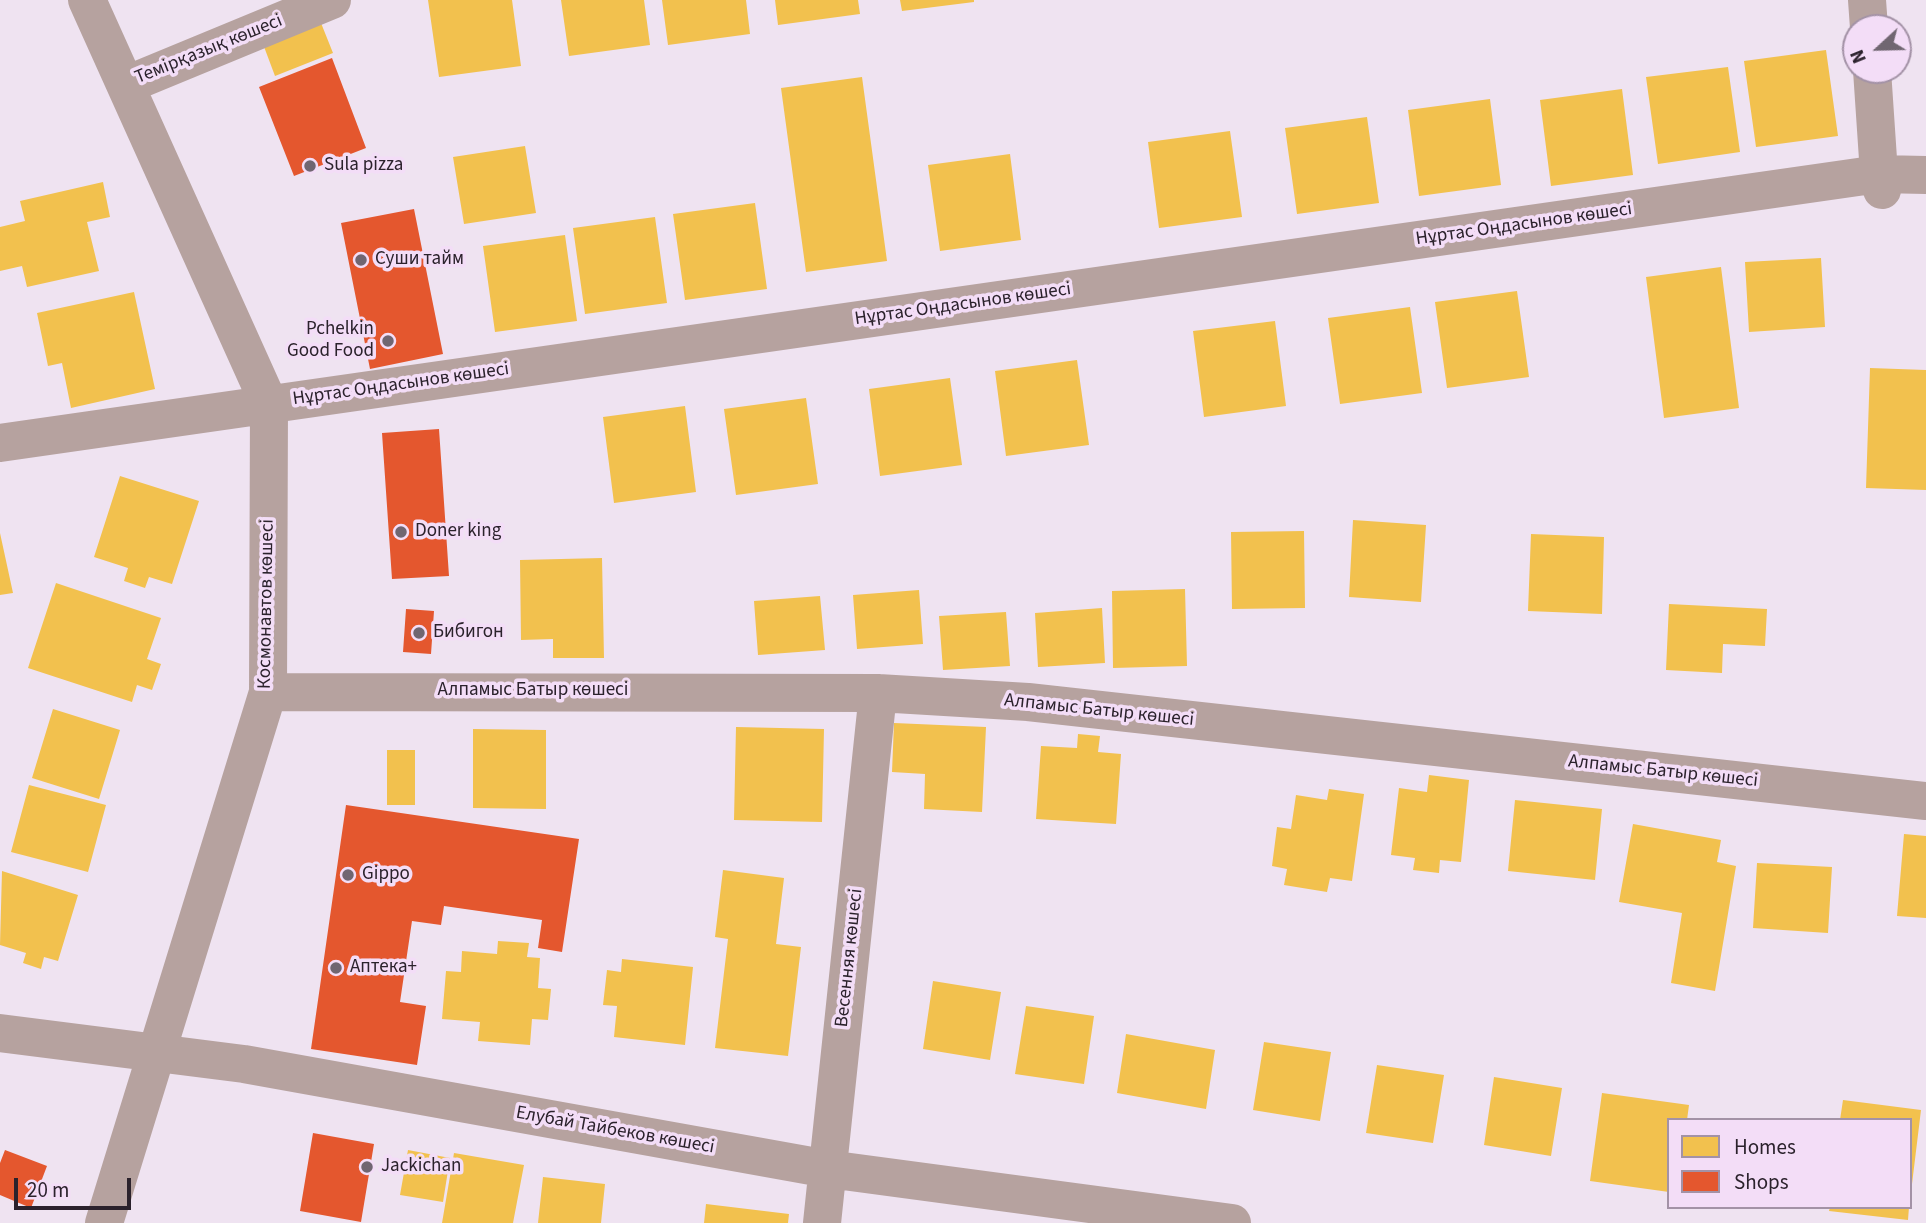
<!DOCTYPE html>
<html>
<head>
<meta charset="utf-8">
<style>
  body { margin:0 }
  #map { position:relative; width:1926px; height:1223px; overflow:hidden; background:#efe3f1; font-family:"Source Sans 3",sans-serif }
  canvas { display:block }
  .legend { position:absolute; left:1667px; top:1118px; width:245px; height:91px; box-sizing:border-box; background:#f3ddf7; border:2px solid #a392a6; margin:0; padding:9px 12px; list-style:none; font-size:21px; color:#2b222c }
  .legend li { display:flex; align-items:center; gap:14px; height:35px }
  .legend b { width:35px; border:2px solid #a392a6 }
  .north { position:absolute; left:1842px; top:14px; width:70px; height:70px; box-sizing:border-box; background:#f3ddf7; border:2px solid #a392a6; border-radius:50%; rotate:248deg; font-size:19px; font-weight:700; line-height:28px; text-align:center; color:#2b222c }
  .north::after { content:''; display:block; margin:auto; width:24px; height:32px; background:#706671; clip-path:polygon(50% 0,100% 100%,50% 72%,0 100%) }
  .scale { position:absolute; left:14px; top:1178px; width:117px; height:32px; box-sizing:border-box; border:4px solid #2b222c; border-top:0; padding-left:9px; font-size:21px; line-height:24px; white-space:nowrap; color:#2b222c; -webkit-text-stroke:5px #f3ddf7; paint-order:stroke }
</style>
</head>
<body>
<div id="map">
<canvas width="1926" height="1223"></canvas>
<ul class="legend">
<li><b style="height:19px;background:#f2c14e"></b>Homes</li>
<li><b style="height:19px;background:#e4572e"></b>Shops</li>
</ul>
<div class="north">N</div>
<div class="scale">20 m</div>
</div>
<script>
const c = document.querySelector('canvas').getContext('2d');
c.lineJoin = 'round';
function fillPath(path, color) { c.fillStyle = color; c.fill(path, 'evenodd'); }
const shape = rows => new Path2D(rows.map(r => 'M' + r).join(''));
function strokePath(path, color, width, dash) { c.strokeStyle = color; c.lineWidth = width; c.lineCap = dash ? 'butt' : 'round'; c.setLineDash(dash || []); c.stroke(path); }
function write(font, color, halo, rows, align = 'center') {
  c.font = font + ' "Source Sans 3",sans-serif'; c.lineWidth = 7; c.setLineDash([]); c.textBaseline = 'middle'; c.strokeStyle = halo; c.fillStyle = color; for (const [text, x, y, turn = 0] of rows) {
    c.save(); c.translate(x, y); c.rotate((+turn || 0) * Math.PI / 180); c.textAlign = isNaN(turn) ? turn : align; if (halo) c.strokeText(text, 0, 0); c.fillText(text, 0, 0); c.restore();
  }
}
fillPath(shape([
  [428,0,512,0,521,66,439,77],
  [561,0,644,0,650,45,569,56],
  [662,0,746,0,750,34,668,45],
  [775,0,858,0,860,14,778,25],
  [900,0,974,0,974,2,902,11],
  [317,13,333,53,275,76,260,36],
  [1826,50,1838,136,1756,147,1744,61],
  [1728,67,1740,152,1658,164,1646,77],
  [862,77,887,261,806,272,781,88],
  [1622,89,1633,175,1551,186,1540,100],
  [1490,99,1501,185,1419,196,1408,110],
  [1367,117,1379,203,1297,214,1285,128],
  [1230,131,1242,217,1159,228,1148,142],
  [525,146,536,213,464,224,453,157],
  [1010,154,1021,240,940,251,928,165],
  [103,182,110,217,87,222,99,271,27,287,22,266,0,271,0,227,25,221,20,201],
  [755,203,767,289,685,300,673,214],
  [655,217,667,303,585,314,573,228],
  [565,235,577,321,495,332,483,246],
  [1821,258,1825,327,1749,332,1745,262],
  [1721,267,1739,408,1664,418,1646,277],
  [1517,291,1529,377,1447,388,1435,302],
  [134,292,155,389,71,408,62,363,48,366,37,313],
  [1410,307,1422,393,1340,404,1328,318],
  [1275,321,1286,406,1204,417,1193,331],
  [1077,360,1089,445,1006,456,995,371],
  [1870,368,1926,370,1926,490,1866,488],
  [950,378,962,465,880,476,869,389],
  [806,398,818,484,736,495,724,409],
  [685,406,696,492,614,503,603,417],
  [120,476,199,501,172,584,149,577,145,588,124,581,128,568,94,557],
  [1353,520,1426,525,1421,602,1349,597],
  [1304,531,1305,608,1232,609,1231,532],
  [0,533,13,593,0,595],
  [1531,534,1604,537,1602,614,1528,611],
  [602,558,604,658,553,658,553,639,521,640,520,560],
  [56,583,161,618,147,659,161,664,152,690,137,685,132,702,28,668],
  [1185,589,1187,666,1113,668,1112,591],
  [919,590,923,644,857,649,853,595],
  [820,596,825,650,758,655,754,601],
  [1669,604,1767,609,1765,646,1723,644,1722,673,1666,670],
  [1102,608,1105,663,1038,667,1035,613],
  [1006,612,1010,666,943,670,939,616],
  [53,709,120,730,99,799,32,778],
  [894,723,986,727,982,812,924,809,925,774,892,772],
  [736,727,824,729,822,822,734,820],
  [473,729,546,730,546,809,473,808],
  [1078,734,1100,736,1098,752,1121,754,1116,824,1036,819,1041,746,1077,748],
  [387,750,415,750,415,805,387,805],
  [1429,775,1469,780,1461,862,1440,860,1439,873,1413,870,1415,858,1391,855,1399,788,1427,792],
  [29,785,106,805,88,872,11,852],
  [1329,789,1364,794,1352,881,1330,878,1327,892,1284,885,1287,869,1272,866,1277,827,1291,829,1296,795,1327,800],
  [1515,800,1602,809,1595,880,1508,871],
  [1633,824,1721,840,1717,862,1736,866,1715,991,1671,983,1682,913,1619,902],
  [1904,834,1926,836,1926,918,1897,916],
  [1757,863,1832,867,1828,933,1753,928],
  [723,870,784,878,776,944,801,947,788,1056,715,1048,728,939,715,937],
  [2,871,78,895,58,961,44,957,41,969,23,963,26,953,0,945],
  [498,941,529,943,527,957,540,958,538,988,551,989,548,1020,532,1019,530,1045,478,1041,480,1022,442,1019,446,971,461,972,462,951,497,954],
  [622,959,693,967,685,1045,614,1037,617,1006,603,1005,607,970,621,972],
  [933,981,1001,992,990,1060,923,1049],
  [1026,1006,1094,1016,1084,1084,1015,1074],
  [1126,1034,1215,1050,1206,1109,1117,1093],
  [1264,1042,1331,1052,1320,1121,1253,1110],
  [1377,1065,1444,1075,1433,1143,1366,1133],
  [1494,1077,1562,1088,1551,1156,1484,1145],
  [1602,1093,1689,1105,1687,1120,1669,1120,1669,1192,1590,1181],
  [1843,1100,1921,1110,1912,1184,1910,1120,1840,1120],
  [408,1150,450,1158,443,1202,400,1195],
  [454,1153,524,1165,513,1223,442,1223],
  [543,1177,605,1184,601,1223,538,1223],
  [706,1204,789,1214,788,1223,704,1223],
  [1830,1207,1909,1207,1908,1220,1829,1211]
]), '#f2c14e');
fillPath(shape([
  [332,58,366,148,294,176,259,87],
  [414,209,443,354,370,369,341,223],
  [439,429,449,576,392,579,382,433],
  [406,609,434,611,431,654,403,652],
  [346,805,579,839,562,952,538,948,542,920,444,906,441,925,412,921,400,1002,426,1006,417,1065,311,1049],
  [313,1133,374,1144,361,1222,300,1211],
  [5,1150,47,1166,31,1208,0,1195,0,1163]
]), '#e4572e');
strokePath(shape([
  [87,0,269,404,268,692,104,1223],
  [1867,0,1869,28],
  [1872,70,1879,174,1882,190],
  [126,85,332,0],
  [0,443,1879,174,1926,175],
  [268,692,878,693,1028,702,1926,801],
  [0,1033,244,1064,828,1169,1232,1223],
  [822,1223,878,693]
]), '#b6a29f', 38);
for (const [x, y, r, color] of [
  [310,166,7,"#706671"],
  [361,260,7,"#706671"],
  [388,341,7,"#706671"],
  [401,532,7,"#706671"],
  [419,633,7,"#706671"],
  [348,875,7,"#706671"],
  [336,968,7,"#706671"],
  [367,1167,7,"#706671"]
]) { const dot = new Path2D(); dot.arc(x, y, r, 0, 2 * Math.PI); c.fillStyle = color; c.fill(dot); strokePath(dot, '#f3ddf7', 2.5); }
write('19px', '#2b222c', '#f3ddf7', [
  ["Темірқазық көшесі",209,50,-22],
  ["Нұртас Оңдасынов көшесі",1524,225,-8],
  ["Нұртас Оңдасынов көшесі",963,305,-8],
  ["Нұртас Оңдасынов көшесі",401,385,-8],
  ["Космонавтов көшесі",267,604,-89],
  ["Алпамыс Батыр көшесі",533,691],
  ["Алпамыс Батыр көшесі",1099,711,6],
  ["Алпамыс Батыр көшесі",1663,772,6],
  ["Весенняя көшесі",850,958,-84],
  ["Елубай Тайбеков көшесі",615,1131,10]
]);
write('19px', '#2b222c', '#f3ddf7', [
  ["Sula pizza",324,166],
  ["Суши тайм",375,260],
  ["Pchelkin",374,330,"right"],
  ["Good Food",374,352,"right"],
  ["Doner king",415,532],
  ["Бибигон",433,633],
  ["Gippo",362,875],
  ["Аптека+",350,968],
  ["Jackichan",381,1167]
], 'left');
</script>
</body>
</html>
